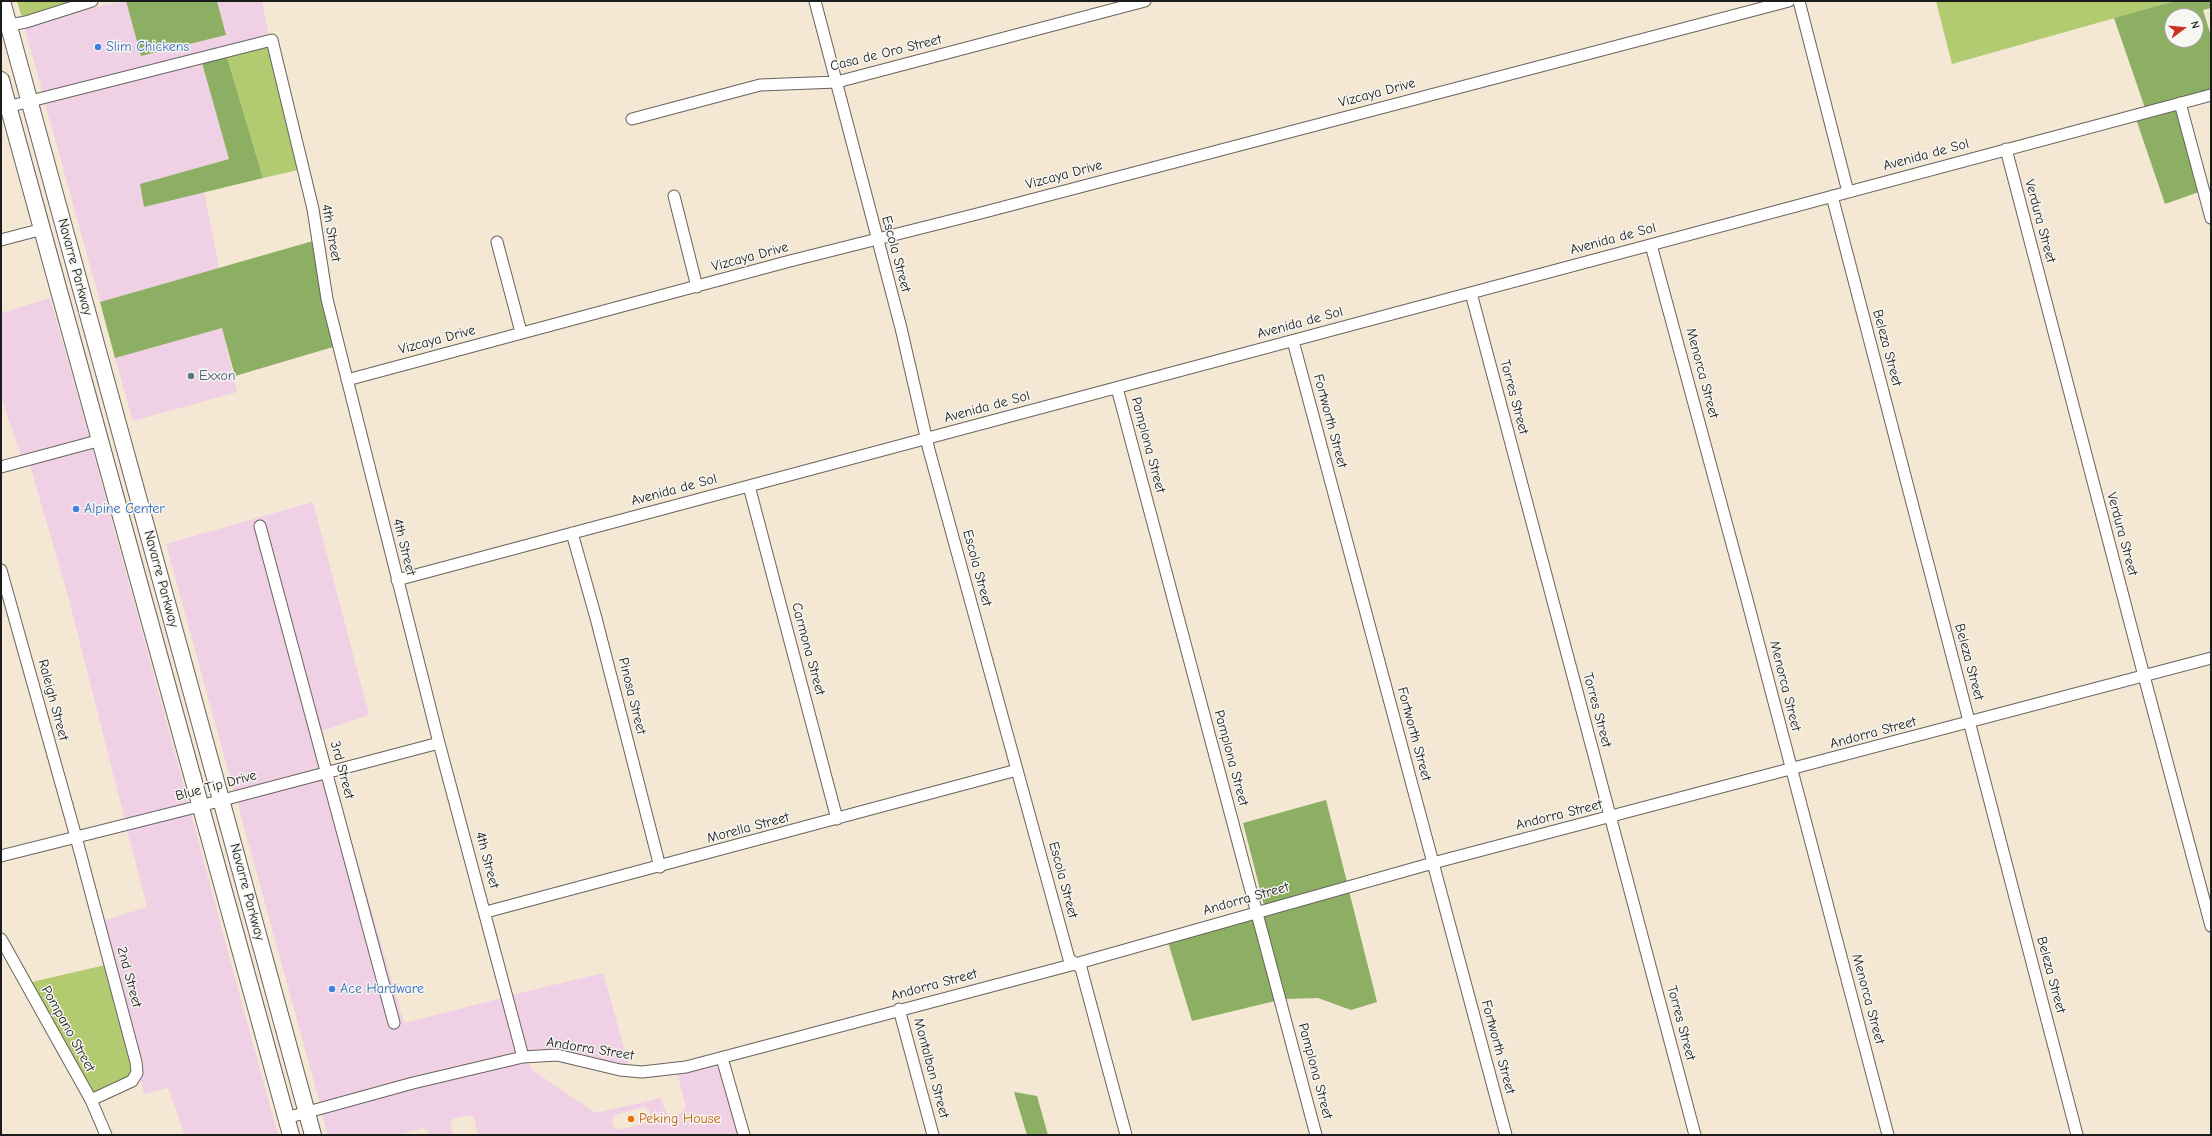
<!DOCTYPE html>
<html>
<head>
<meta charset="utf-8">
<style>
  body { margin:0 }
  #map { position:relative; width:2212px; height:1136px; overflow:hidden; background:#f4e7d4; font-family:"Comic Neue",sans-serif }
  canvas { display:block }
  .frame { position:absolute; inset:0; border:2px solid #1c1c1c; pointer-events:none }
  .north { position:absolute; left:2164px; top:8px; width:40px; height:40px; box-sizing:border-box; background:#f6f6f2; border:1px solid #9f9f9c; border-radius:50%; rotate:74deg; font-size:11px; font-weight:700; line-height:16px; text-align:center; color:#1c1c1c }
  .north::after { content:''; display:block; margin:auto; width:14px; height:18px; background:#c8321e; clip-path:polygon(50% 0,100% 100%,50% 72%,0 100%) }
</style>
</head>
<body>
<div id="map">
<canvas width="2212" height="1136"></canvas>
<div class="frame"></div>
<div class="north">N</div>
</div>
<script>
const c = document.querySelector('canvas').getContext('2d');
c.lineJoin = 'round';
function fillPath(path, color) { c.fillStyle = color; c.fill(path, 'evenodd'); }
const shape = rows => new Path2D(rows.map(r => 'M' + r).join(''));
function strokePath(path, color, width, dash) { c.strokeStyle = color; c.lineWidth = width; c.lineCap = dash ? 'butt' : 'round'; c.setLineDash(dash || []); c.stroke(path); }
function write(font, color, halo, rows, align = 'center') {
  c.font = font + ' "Comic Neue",sans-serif'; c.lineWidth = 3; c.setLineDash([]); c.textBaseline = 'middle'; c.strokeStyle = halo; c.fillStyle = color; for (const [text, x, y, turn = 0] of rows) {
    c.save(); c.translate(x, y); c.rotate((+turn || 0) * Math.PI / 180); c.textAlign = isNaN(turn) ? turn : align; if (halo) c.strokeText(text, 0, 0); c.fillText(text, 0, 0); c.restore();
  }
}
fillPath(shape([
  [126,1,141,56,226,35,217,1,262,1,269,36,43,94,24,26,91,6,92,8],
  [202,63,229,159,141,184,144,207,204,191,219,268,100,302,45,103],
  [50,298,90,439,22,458,1,397,1,313],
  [222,327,237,392,133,421,115,358],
  [92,448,189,805,125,820,69,600,30,465],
  [313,502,369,715,321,731,264,521,255,523,321,769,234,792,166,544],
  [323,777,390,1028,400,1025,341,804,404,1023,502,998,517,1053,320,1104,237,801],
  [191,813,236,982,278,1135,185,1135,168,1088,144,1094,140,1076,141,1061,103,921,147,907,127,829],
  [603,973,629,1066,527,1052,512,995],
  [527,1061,532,1070,596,1113,661,1098,664,1108,669,1116,675,1116,682,1112,686,1106,677,1073,719,1063,738,1135,478,1135,474,1117,468,1115,453,1119,450,1124,453,1135,429,1135,428,1130,423,1128,396,1135,328,1135,322,1113,414,1088],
  [644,1107,649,1110,651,1117,648,1122,619,1130,614,1128,612,1120,615,1115]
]), '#f0d0e5');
fillPath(shape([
  [17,1,78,1,22,18],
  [1936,1,2175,1,1952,64],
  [268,46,298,170,263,178,227,57],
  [105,965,131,1063,132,1072,128,1077,93,1094,32,982]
]), '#b2cb71');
fillPath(shape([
  [126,1,217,1,226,35,141,56],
  [2175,1,2211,1,2211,8,2203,10,2211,36,2211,91,2145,108,2114,18],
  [2172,16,2196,16,2196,40,2172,40],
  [227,57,263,178,144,207,140,184,229,159,202,63],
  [2176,109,2199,192,2165,204,2136,119],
  [313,241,333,347,235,376,222,328,115,358,100,302],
  [1326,800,1347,882,1264,905,1243,823],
  [1349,891,1377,1002,1351,1010,1318,998,1285,999,1263,915],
  [1253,917,1275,1001,1192,1021,1168,942],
  [1014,1092,1037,1096,1048,1135,1027,1135]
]), '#8daf63');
const minor = shape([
  [815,1,901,328,929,450,1069,959,1081,968,1126,1135],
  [1799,1,1848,192],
  [9,25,26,22,92,1],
  [2180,103,2211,218],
  [3,108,272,40,313,209,327,299,343,363,439,743,523,1057],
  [632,119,760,85,837,82,1145,1],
  [2006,149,2144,676,2211,926],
  [674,196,697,287],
  [1832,196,2077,1135],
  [1,240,43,229],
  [497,242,521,332],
  [1651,245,1745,592,1888,1135],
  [1471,293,1695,1135],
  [1293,341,1506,1135],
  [347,380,790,261,977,214,1789,1],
  [1117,388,1316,1135],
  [1,467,101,440],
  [749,486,837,819],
  [260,526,394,1023],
  [572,533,596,618,660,867],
  [1,570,76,837,136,1062,137,1073,132,1081,91,1100],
  [397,580,2211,95],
  [1,856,200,806,439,743],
  [486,912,1017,770],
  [1,939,91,1100,106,1135],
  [899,1009,933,1135],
  [722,1058,744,1135],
  [286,1118,413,1083,523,1057,557,1055,620,1070,642,1072,686,1067,1075,964,1433,863,2211,658]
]);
const highway = shape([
  [2,1,313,1135],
  [1,80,291,1135]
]);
strokePath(minor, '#68635c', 13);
strokePath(highway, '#68635c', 18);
strokePath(minor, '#fff', 11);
strokePath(highway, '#fff', 16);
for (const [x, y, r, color] of [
  [98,47,4,"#3f7fe0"],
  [191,376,4,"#5c6f8a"],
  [76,509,4,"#3f7fe0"],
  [332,989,4,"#3f7fe0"],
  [631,1119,4,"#e8710a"]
]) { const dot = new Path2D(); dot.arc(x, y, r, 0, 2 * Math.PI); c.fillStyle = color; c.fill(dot); strokePath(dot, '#f6f6f2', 1.5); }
write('14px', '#366cbe', '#f6f6f2', [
  ["Slim Chickens",106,47],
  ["Alpine Center",84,509],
  ["Ace Hardware",340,989]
], 'left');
write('14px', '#1c1c1c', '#f6f6f2', [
  ["Casa de Oro Street",886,53,-14],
  ["Vizcaya Drive",1377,93,-15],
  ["Avenida de Sol",1926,155,-15],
  ["Vizcaya Drive",1064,175,-15],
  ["Verdura Street",2040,221,75],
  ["4th Street",331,233,80],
  ["Avenida de Sol",1613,239,-15],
  ["Escola Street",896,254,75],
  ["Vizcaya Drive",750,257,-15],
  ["Navarre Parkway",75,267,75],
  ["Avenida de Sol",1300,323,-15],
  ["Vizcaya Drive",437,340,-15],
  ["Beleza Street",1887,348,75],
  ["Menorca Street",1702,373,75],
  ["Torres Street",1514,397,75],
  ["Avenida de Sol",987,407,-15],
  ["Fortworth Street",1330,421,75],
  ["Pamplona Street",1148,445,75],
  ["Avenida de Sol",674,490,-15],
  ["Verdura Street",2122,534,75],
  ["4th Street",404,547,76],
  ["Escola Street",977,568,75],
  ["Navarre Parkway",161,579,75],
  ["Carmona Street",808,649,75],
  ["Beleza Street",1969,662,75],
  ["Menorca Street",1785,686,76],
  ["Pinosa Street",632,696,76],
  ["Raleigh Street",53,700,75],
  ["Torres Street",1597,710,75],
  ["Andorra Street",1873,733,-15],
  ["Fortworth Street",1414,734,75],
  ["Pamplona Street",1231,758,75],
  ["3rd Street",342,770,75],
  ["Blue Tip Drive",216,786,-15],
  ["Andorra Street",1559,815,-14],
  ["Morella Street",748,828,-15],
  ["4th Street",487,860,75],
  ["Escola Street",1063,880,75],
  ["Navarre Parkway",247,892,75],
  ["Andorra Street",1246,899,-16],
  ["Beleza Street",2051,975,75],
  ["2nd Street",129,977,75],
  ["Andorra Street",934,985,-15],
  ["Menorca Street",1868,999,75],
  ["Torres Street",1681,1023,75],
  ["Pompano Street",68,1029,61],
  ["Fortworth Street",1498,1047,75],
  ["Andorra Street",590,1049,9],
  ["Montalban Street",931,1068,75],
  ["Pamplona Street",1315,1071,75]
]);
write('14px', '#4e5e75', '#f6f6f2', [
  ["Exxon",199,376]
], 'left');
write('14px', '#c56008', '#f6f6f2', [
  ["Peking House",639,1119]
], 'left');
</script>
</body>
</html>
